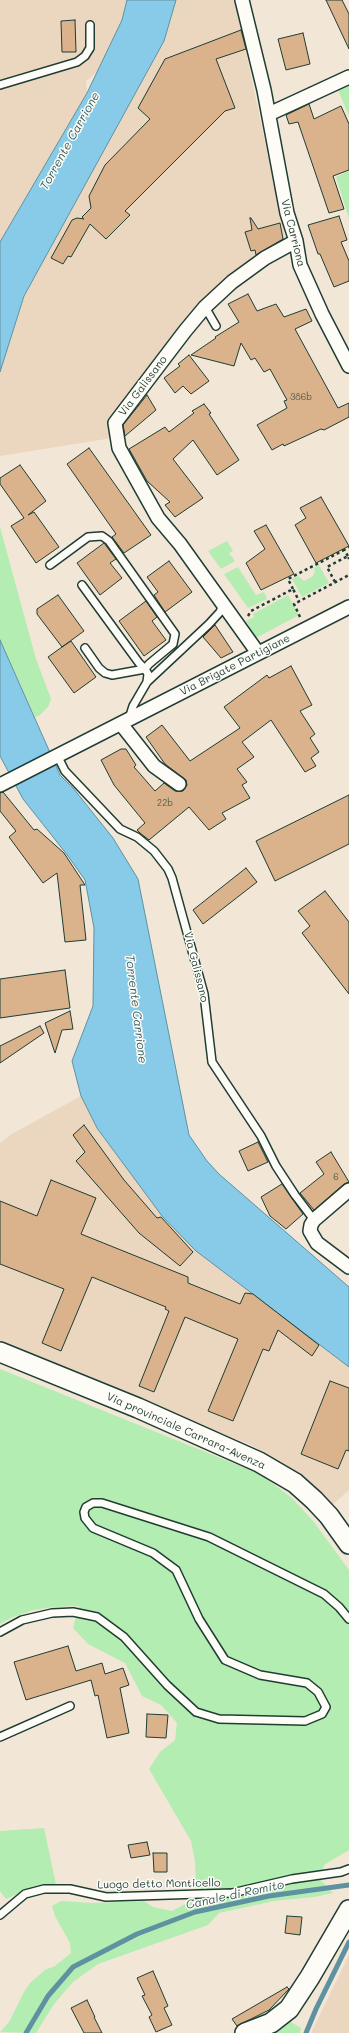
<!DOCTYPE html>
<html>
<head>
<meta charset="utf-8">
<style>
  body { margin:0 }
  canvas { display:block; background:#f2e6d7 }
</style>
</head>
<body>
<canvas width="349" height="2033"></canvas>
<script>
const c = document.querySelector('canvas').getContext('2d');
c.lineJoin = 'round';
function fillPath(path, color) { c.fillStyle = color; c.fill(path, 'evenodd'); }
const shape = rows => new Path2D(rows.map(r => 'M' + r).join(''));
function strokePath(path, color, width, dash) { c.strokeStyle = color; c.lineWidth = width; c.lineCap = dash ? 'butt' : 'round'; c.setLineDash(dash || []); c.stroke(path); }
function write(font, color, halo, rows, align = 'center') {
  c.font = font + ' Mali,sans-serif'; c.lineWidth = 3; c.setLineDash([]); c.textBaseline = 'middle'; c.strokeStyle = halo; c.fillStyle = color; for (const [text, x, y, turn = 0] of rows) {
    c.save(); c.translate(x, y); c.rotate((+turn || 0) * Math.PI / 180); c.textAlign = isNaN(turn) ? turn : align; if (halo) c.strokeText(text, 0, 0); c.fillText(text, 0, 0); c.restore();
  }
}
fillPath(shape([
  [0,0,127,0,122,20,98,71,86,81,87,93,0,242],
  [176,0,235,0,286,242,191,320,112,438,0,456,0,372,24,296,164,41],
  [81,1096,97,1128,196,1251,349,1367,349,1490,330,1507,311,1485,283,1463,251,1445,0,1343,0,1143,10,1135],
  [349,1955,349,2033,311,2033]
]), '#ebd6c0');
fillPath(shape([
  [349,85,349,116,338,90],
  [349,171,349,219,336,177],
  [0,527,36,659,51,699,48,707,39,716,35,717,0,640],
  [227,541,233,551,229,553,235,561,221,569,208,551],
  [319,565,329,583,302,597,292,579,298,576,304,581,313,576,315,571,314,568],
  [238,567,256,595,264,592,267,599,248,608,224,574],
  [288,595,299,615,256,638,246,621,254,617,253,614],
  [0,1369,260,1474,292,1498,314,1522,349,1570,349,1850,324,1865,320,1879,333,1893,314,1897,274,1901,219,1913,208,1925,98,1964,73,1982,54,2004,36,2033,0,2032,9,2022,24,1992,30,1983,45,1970,55,1966,71,1953,70,1943,55,1916,52,1906,61,1901,92,1903,144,1901,153,1907,172,1911,198,1897,204,1901,196,1883,195,1862,191,1841,149,1769,160,1752,175,1740,177,1723,161,1705,142,1696,125,1663,88,1644,73,1628,79,1606,53,1607,33,1610,11,1618,0,1624],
  [44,1828,56,1885,35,1886,6,1899,0,1891,0,1831],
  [289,2021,301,2028,300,2033,273,2033]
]), '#b4edb1');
const water = shape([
  [127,0,176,0,164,41,24,296,0,372,0,242,87,93,122,20,127,0],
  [0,640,60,775,73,788,113,838,138,879,189,1135,207,1161,219,1174,349,1287,349,1367,196,1251,162,1216,97,1128,81,1096,72,1061,93,1006,94,928,85,880,68,856,23,799,0,756,0,640]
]);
fillPath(water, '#88cbe9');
strokePath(water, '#5e92a1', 1);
strokePath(shape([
  [26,2033,48,1996,73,1967,137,1934,195,1912,269,1896,349,1885],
  [306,2033,316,2009,349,1942]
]), '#5e92a1', 5);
const building = shape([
  [326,0,342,0,349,14,349,49,326,0],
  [75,20,76,52,62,52,61,21,75,20],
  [241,30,246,49,216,59,235,108,225,111,125,211,130,215,106,239,90,224,71,257,68,256,63,264,51,258,72,220,77,218,84,219,82,217,91,208,89,196,105,165,150,119,138,108,165,59,241,30],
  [303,33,310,64,286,70,278,39,303,33],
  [309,104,314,119,341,106,349,124,349,170,333,176,344,209,329,213,298,122,289,124,286,115,309,104],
  [339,216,347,240,341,242,349,261,349,281,334,287,320,254,318,254,308,225,339,216],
  [250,218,251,218,258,229,280,223,283,239,256,255,255,250,251,251,245,232,252,230,250,218],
  [248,294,257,311,276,304,284,317,306,309,312,321,295,329,338,408,349,403,349,417,324,430,321,429,284,446,283,444,272,450,257,425,287,408,284,401,287,400,270,369,264,372,255,358,251,360,241,343,234,366,191,355,216,338,215,337,239,322,228,304,248,294],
  [189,355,209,381,191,394,183,386,175,393,164,378,180,366,178,364,189,355],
  [147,395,156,410,125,436,123,425,147,395],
  [204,404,211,413,209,414,239,460,217,475,193,440,173,459,203,498,175,517,165,505,170,502,147,481,129,449,165,427,169,432,194,413,192,411,204,404],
  [89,448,151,535,124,553,112,537,116,534,67,464,89,448],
  [20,465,46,501,28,515,34,512,59,547,36,563,11,526,24,518,0,484,0,478,20,465],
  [321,497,349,546,316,563,295,525,306,518,300,508,321,497],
  [266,525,294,574,261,590,246,563,265,549,254,531,266,525],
  [104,543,116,559,110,563,122,578,100,595,77,563,104,543],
  [169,561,192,592,165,612,154,595,158,592,147,577,169,561],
  [58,595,84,631,62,647,71,641,96,677,74,693,48,657,62,647,37,614,37,609,58,595],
  [146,601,157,617,152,621,166,640,144,656,119,621,146,601],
  [215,625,233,652,221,658,203,637,215,625],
  [291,666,312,705,300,711,315,734,310,738,319,752,311,758,316,766,305,772,271,720,242,742,254,757,237,769,247,782,242,785,250,798,222,813,226,819,209,830,189,807,149,840,140,833,137,830,145,823,114,785,101,760,121,749,126,749,136,765,134,767,155,791,164,783,175,791,183,791,187,785,186,780,165,764,146,737,162,725,190,761,240,728,224,707,267,675,269,678,291,666],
  [3,792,34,830,37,829,64,853,85,885,80,885,86,940,65,942,57,873,43,883,9,837,16,831,0,811,0,793,3,792],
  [349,795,349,844,275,881,256,841,349,795],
  [246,868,257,882,203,924,193,910,246,868],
  [325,891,349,922,349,994,302,933,310,926,298,911,325,891],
  [65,970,70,1008,0,1018,0,979,65,970],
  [70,1011,73,1029,62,1030,55,1053,45,1023,70,1011],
  [40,1026,44,1033,0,1063,0,1046,40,1026],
  [84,1125,124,1180,157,1218,161,1217,193,1252,180,1266,139,1233,76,1161,85,1152,73,1135,84,1125],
  [258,1142,268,1162,248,1171,239,1151,258,1142],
  [331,1152,349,1182,344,1184,314,1210,300,1193,324,1174,316,1162,331,1152],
  [51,1180,96,1198,81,1234,188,1277,188,1283,240,1304,245,1293,253,1294,319,1345,312,1356,278,1330,269,1351,263,1349,233,1421,208,1411,238,1339,185,1317,154,1392,139,1386,169,1311,165,1309,166,1307,92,1277,61,1351,42,1343,64,1289,0,1264,0,1201,37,1216,51,1180],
  [282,1184,303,1214,286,1229,270,1216,261,1197,282,1184],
  [330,1381,349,1388,349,1451,346,1450,338,1469,301,1454,330,1381],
  [68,1646,76,1671,102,1663,105,1674,123,1668,129,1685,120,1688,129,1733,107,1738,98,1695,95,1696,91,1680,26,1700,14,1662,68,1646],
  [147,1714,168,1715,166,1738,146,1737,147,1714],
  [147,1842,150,1855,131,1858,128,1845,147,1842],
  [153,1853,167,1853,167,1872,154,1872,153,1853],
  [287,1916,302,1917,300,1935,285,1933,287,1916],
  [153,1971,168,2006,164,2008,172,2025,156,2032,149,2017,152,2015,142,1996,145,1995,137,1978,153,1971],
  [287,1987,289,1989,269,2010,237,2026,232,2019,287,1987],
  [87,2000,95,2017,94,2017,102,2033,84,2033,71,2008,87,2000]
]);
fillPath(building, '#dab28b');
strokePath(building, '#1f3d34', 1);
const lane = shape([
  [0,85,77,62,85,56,90,48,90,25],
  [205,307,216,326],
  [50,565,88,537,102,536,109,541,175,634,173,644,149,664,145,669,112,675,105,673,99,668,85,648],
  [82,585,139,663,145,669,148,674,147,682],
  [129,719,133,706,147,682,209,624,220,612,223,605],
  [58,757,65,771,120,829,137,837,154,851,168,869,172,878,204,994,212,1062,261,1136,276,1166,295,1195,314,1220],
  [0,1632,22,1620,52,1613,73,1612,97,1617,124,1637,167,1685,196,1712,219,1719,305,1721,322,1714,326,1707,318,1692,307,1683,260,1675,225,1660,199,1619,176,1570,153,1553,93,1528,85,1518,84,1512,86,1507,93,1503,102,1503,209,1537,324,1594,339,1607,349,1619],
  [0,1737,70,1706],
  [0,1915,25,1894,44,1889,70,1889,106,1897,232,1893,292,1879,341,1872,349,1869]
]);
const street = shape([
  [242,0,264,90,287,213,296,241,300,265,322,314,349,366],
  [269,114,349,77],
  [258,653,180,544,158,518,119,448,115,423,185,331,205,307,232,282,265,258,296,241],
  [121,724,154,766,179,784],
  [0,785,349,607],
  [349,1190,314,1220,311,1225,310,1231,317,1243,349,1267]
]);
const secondary = shape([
  [0,1352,138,1408,259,1462,295,1483,314,1500,329,1516,349,1544],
  [245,2033,271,2023,289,2009,310,1977,349,1910]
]);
strokePath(lane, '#1f3d34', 10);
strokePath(street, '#1f3d34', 16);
strokePath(secondary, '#1f3d34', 22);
strokePath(shape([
  [348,556,344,550,349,547],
  [335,582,327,567,348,556,349,559],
  [293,589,288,579,344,550],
  [248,616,251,611,293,589,299,601],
  [300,617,294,604,349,575]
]), '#1f3d34', 2.5, [3, 3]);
strokePath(lane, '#fdfcf7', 7);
strokePath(street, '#fdfcf7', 13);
strokePath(secondary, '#fdfcf7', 19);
write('9px', '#4e5a4a', null, [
  ["386b",301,397],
  ["22b",165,803],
  ["6",336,1177]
]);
write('11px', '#1f3d34', '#fdfcf7', [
  ["Via Carriona",293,233,76],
  ["Via Galissano",143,386,-53],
  ["Via Brigate Partigiane",235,665,-27],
  ["Via Galissano",196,967,76],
  ["Via provinciale Carrara-Avenza",186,1431,24],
  ["Luogo detto Monticello",159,1884,-1]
]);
write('italic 12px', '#396061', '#fdfcf7', [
  ["Torrente Carrione",70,141,-61],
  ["Torrente Carrione",136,1009,83],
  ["Canale di Romito",235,1895,-12]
]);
</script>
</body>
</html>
